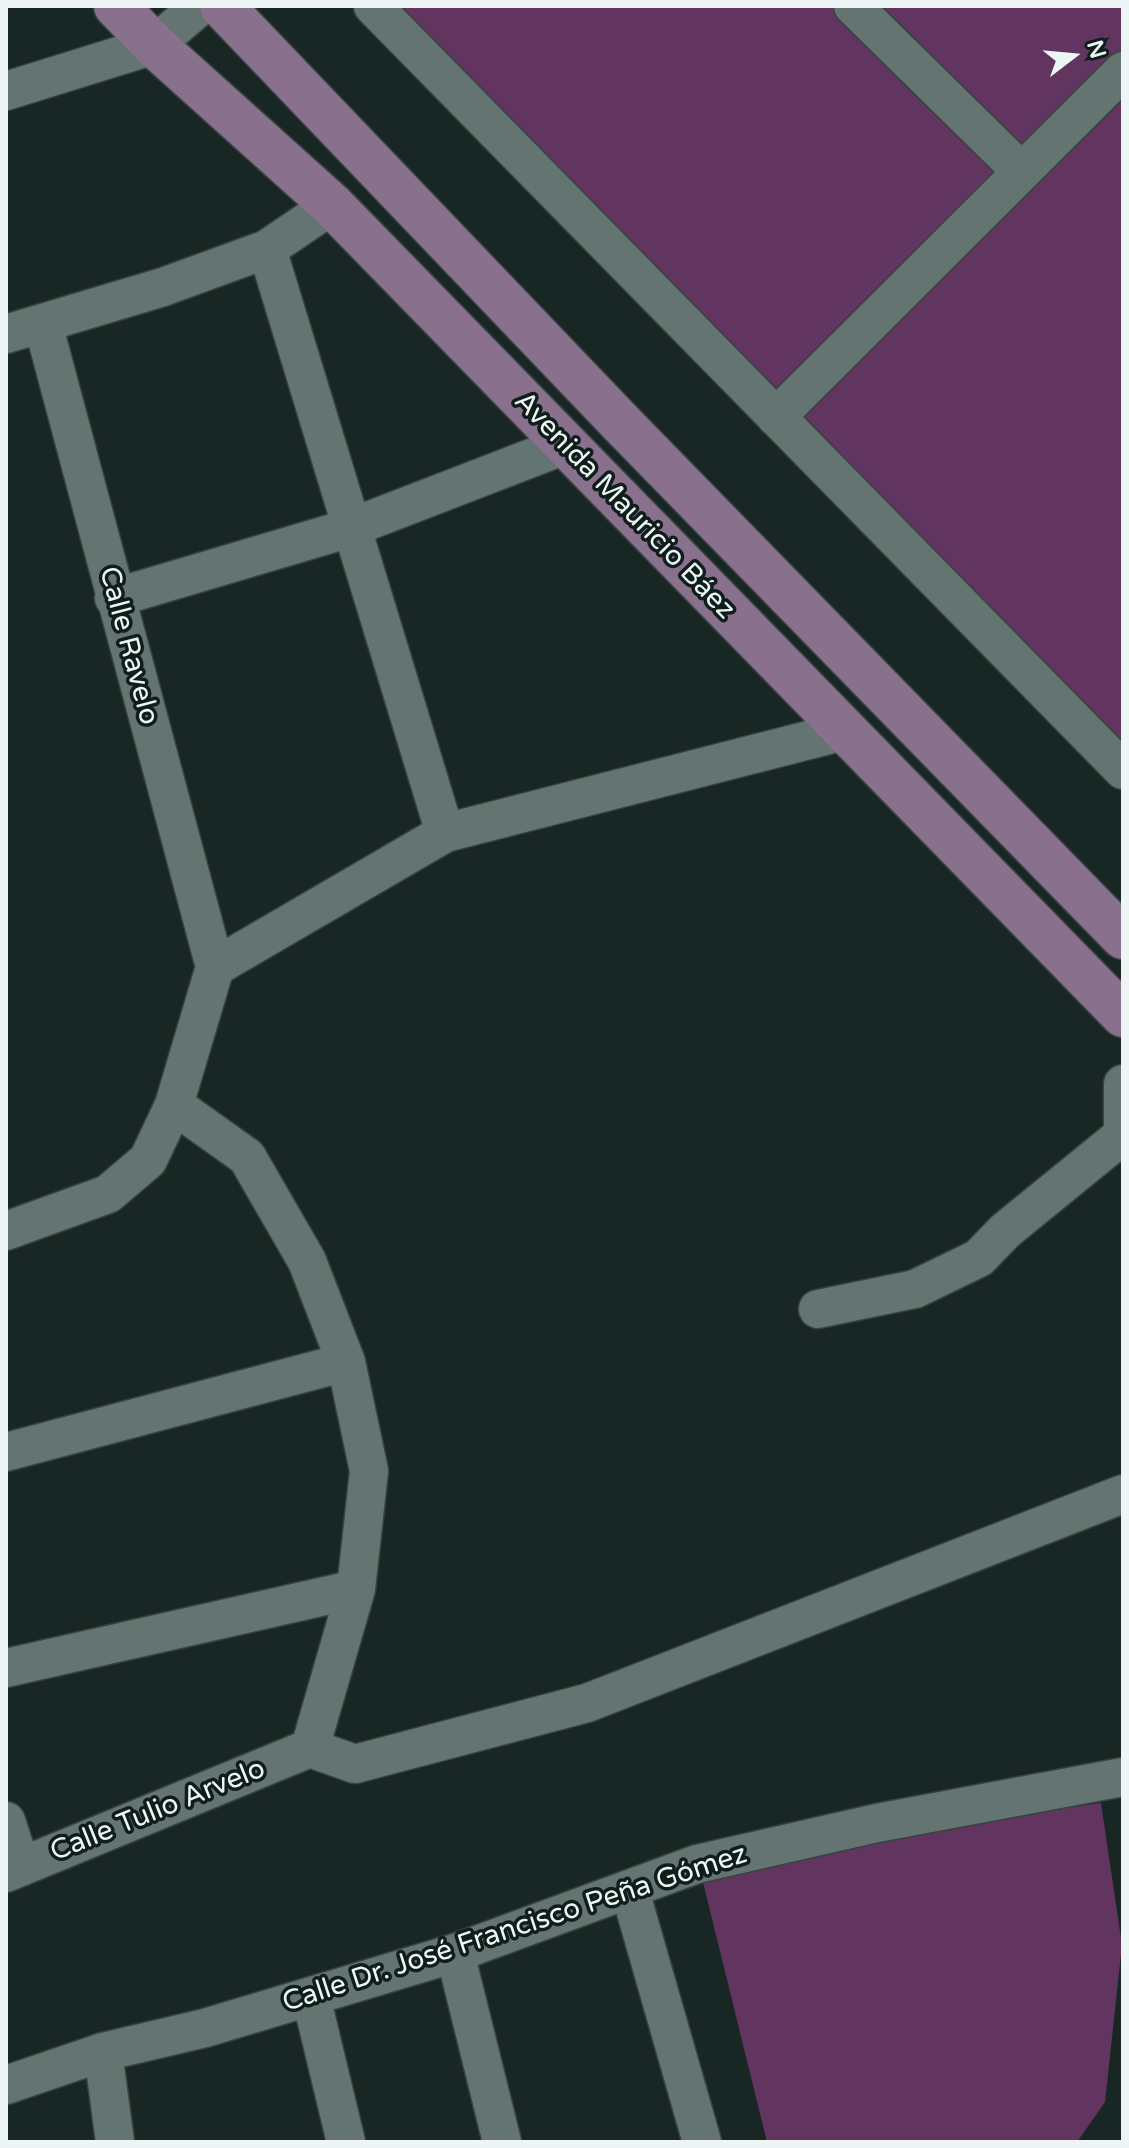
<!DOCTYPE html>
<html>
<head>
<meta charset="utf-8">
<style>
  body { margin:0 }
  #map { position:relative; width:1129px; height:2148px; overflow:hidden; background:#192724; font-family:"Varela Round",sans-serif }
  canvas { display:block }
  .frame { position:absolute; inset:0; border:8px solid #edf6f4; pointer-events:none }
  .north { position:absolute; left:1033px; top:16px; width:80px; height:80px; -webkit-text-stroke:6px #0f1d1b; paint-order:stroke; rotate:74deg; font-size:22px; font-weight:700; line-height:32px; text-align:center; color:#edf6f4 }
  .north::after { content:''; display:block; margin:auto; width:28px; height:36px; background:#edf6f4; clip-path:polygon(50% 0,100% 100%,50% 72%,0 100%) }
</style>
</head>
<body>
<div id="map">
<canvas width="1129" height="2148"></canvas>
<div class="frame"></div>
<div class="north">N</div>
</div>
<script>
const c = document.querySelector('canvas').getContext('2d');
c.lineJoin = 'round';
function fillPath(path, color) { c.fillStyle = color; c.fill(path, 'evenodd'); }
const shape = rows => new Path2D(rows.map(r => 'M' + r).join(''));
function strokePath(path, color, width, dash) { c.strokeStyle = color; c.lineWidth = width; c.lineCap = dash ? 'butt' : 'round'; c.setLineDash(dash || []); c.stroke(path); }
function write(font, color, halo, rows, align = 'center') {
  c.font = font + ' "Varela Round",sans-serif'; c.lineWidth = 7; c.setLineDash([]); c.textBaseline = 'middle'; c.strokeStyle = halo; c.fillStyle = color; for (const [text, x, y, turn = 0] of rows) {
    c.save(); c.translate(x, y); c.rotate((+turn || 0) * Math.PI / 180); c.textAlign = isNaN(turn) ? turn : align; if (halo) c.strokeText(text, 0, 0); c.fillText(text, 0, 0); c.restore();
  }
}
fillPath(shape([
  [354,6,1123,6,1123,762],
  [1101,1803,1122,1945,1105,2102,1077,2142,767,2142,697,1858]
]), '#61355f');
const minor = shape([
  [373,6,1123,770],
  [853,6,1022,172],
  [6,91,154,45,200,6],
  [267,249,445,833],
  [43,324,215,967],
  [6,334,163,287,267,249,332,205],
  [776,417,1123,71],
  [114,598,350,528,565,445],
  [1123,1084,1123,1124],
  [174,1105,247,1157,307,1261,346,1362,369,1471,356,1589,310,1748],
  [6,1231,108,1194,148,1160,174,1105,215,967,445,833,844,731],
  [818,1309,915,1289,979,1258,1005,1231,1123,1135],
  [6,1452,346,1362],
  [6,1668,356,1589],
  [310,1748,355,1764,587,1703,1123,1494],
  [6,1821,21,1867],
  [6,1873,310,1748],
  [630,1891,702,2142],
  [455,1953,502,2142],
  [311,1997,346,2142],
  [103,2052,115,2142],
  [6,2085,103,2052,205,2028,455,1953,697,1864,877,1823,1123,1777]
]);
const major = shape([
  [116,6,154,45,332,205,1123,1015],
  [222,6,620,422,1123,937]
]);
strokePath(minor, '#374341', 41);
strokePath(major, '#374341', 47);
strokePath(minor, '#647471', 38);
strokePath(major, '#89708d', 44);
write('28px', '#edf6f4', '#0f1d1b', [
  ["Avenida Mauricio Báez",624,506,46],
  ["Calle Ravelo",128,646,75],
  ["Calle Tulio Arvelo",158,1811,-22],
  ["Calle Dr. José Francisco Peña Gómez",515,1929,-18]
]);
</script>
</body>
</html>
